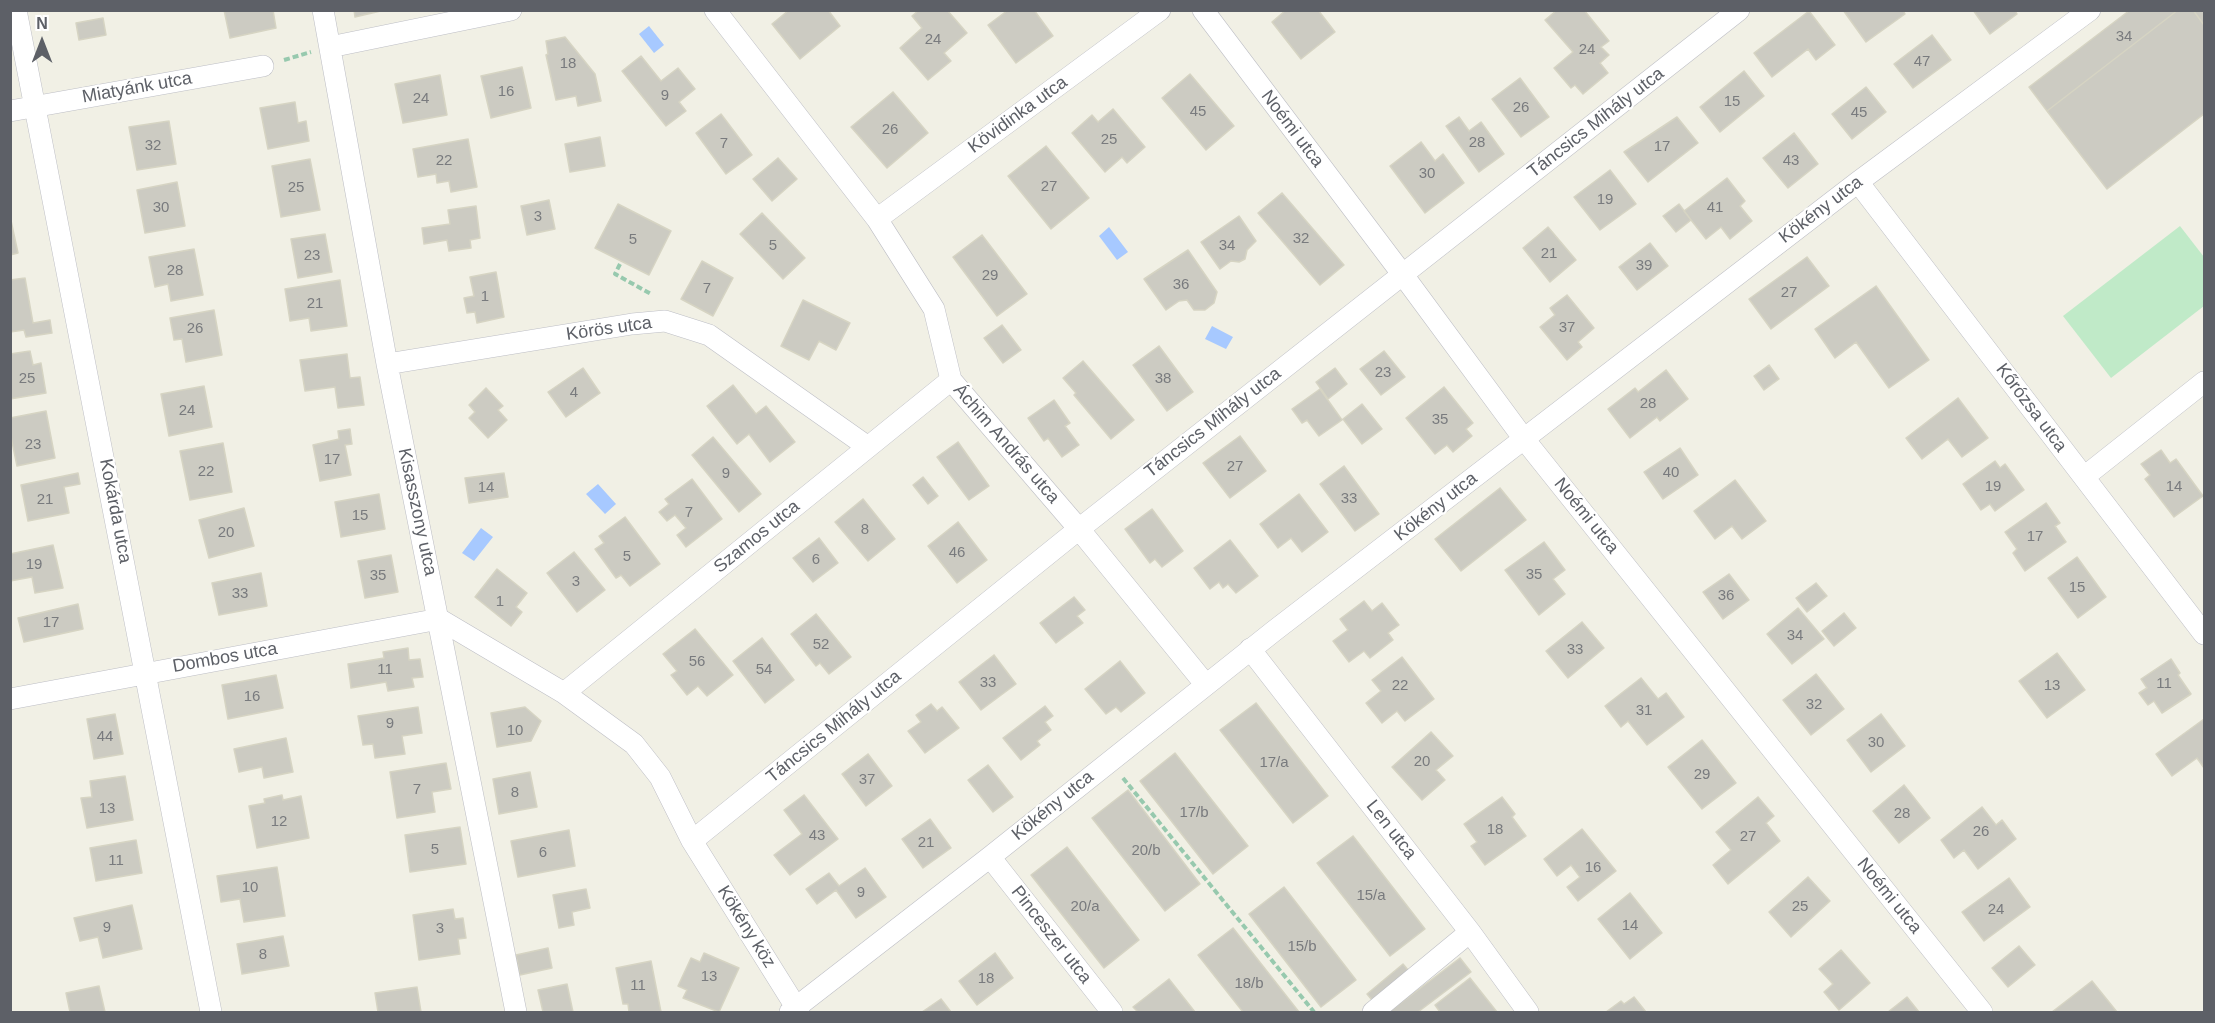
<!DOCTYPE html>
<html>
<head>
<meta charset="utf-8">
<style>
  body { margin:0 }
  #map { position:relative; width:2215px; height:1023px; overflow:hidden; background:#f1f0e5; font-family:Helvetica,sans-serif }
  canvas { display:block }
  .frame { position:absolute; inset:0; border:12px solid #5d6067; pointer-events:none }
  .north { position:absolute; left:12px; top:12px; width:60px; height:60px; -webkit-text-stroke:4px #fff; paint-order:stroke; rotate:0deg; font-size:16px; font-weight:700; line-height:24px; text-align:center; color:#5d6067 }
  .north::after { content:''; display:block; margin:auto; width:21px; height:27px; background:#5d6067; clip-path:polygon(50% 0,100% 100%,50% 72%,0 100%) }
</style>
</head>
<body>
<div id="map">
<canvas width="2215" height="1023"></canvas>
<div class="frame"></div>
<div class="north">N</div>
</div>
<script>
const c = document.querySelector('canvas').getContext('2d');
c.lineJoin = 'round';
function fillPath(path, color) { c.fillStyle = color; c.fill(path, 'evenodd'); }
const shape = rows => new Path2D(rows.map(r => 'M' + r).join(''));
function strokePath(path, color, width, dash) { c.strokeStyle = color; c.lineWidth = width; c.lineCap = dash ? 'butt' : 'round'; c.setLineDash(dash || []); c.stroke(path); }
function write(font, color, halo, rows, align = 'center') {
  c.font = font + ' Helvetica,sans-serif'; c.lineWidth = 4.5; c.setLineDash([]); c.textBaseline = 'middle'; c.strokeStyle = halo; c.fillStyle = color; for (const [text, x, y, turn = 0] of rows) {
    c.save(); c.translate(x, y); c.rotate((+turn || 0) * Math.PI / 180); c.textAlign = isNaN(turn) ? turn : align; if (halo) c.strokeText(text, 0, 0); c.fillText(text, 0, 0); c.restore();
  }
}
fillPath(shape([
  [2180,226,2204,257,2204,306,2111,378,2063,316]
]), '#c0eac8');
fillPath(shape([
  [649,26,664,45,654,53,639,34],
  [1109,227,1128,252,1117,260,1099,236],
  [1212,326,1233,337,1226,349,1205,339],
  [598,484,616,504,605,514,586,494],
  [481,528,493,537,474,561,462,553]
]), '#a7c9ff');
const building = shape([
  [224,10,273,10,276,28,230,38,224,10],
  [354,10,385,10,355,17,354,10],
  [789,10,828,10,840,26,800,59,772,24,789,10],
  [919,10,947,10,967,33,944,53,951,61,928,80,900,48,922,28,912,16,919,10],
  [1008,10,1034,10,1053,36,1016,63,988,25,1008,10],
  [1286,10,1318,10,1335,32,1301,59,1272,22,1286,10],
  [1557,10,1584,10,1609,41,1601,47,1609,55,1600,63,1608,73,1583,94,1575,85,1571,88,1554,68,1573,52,1545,20,1557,10],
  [1843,10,1903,10,1905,14,1866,42,1843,10],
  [1973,10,2015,10,2017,14,1990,34,1973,10],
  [2130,10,2178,10,2047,111,2029,87,2130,10],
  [2178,10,2193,10,2204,25,2204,114,2107,189,2047,111,2178,10],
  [2193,10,2204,10,2204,25,2193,10],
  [1809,11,1835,45,1816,60,1808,49,1772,77,1754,53,1809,11],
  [103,18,106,35,79,40,76,23,103,18],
  [1932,35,1951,60,1913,88,1894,64,1932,35],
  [565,37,595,74,601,101,578,106,576,96,556,100,546,55,548,54,546,41,565,37],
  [641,56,661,81,678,68,695,89,679,102,686,111,666,126,622,71,641,56],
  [522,67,531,108,491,118,481,76,522,67],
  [1744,71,1764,96,1720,132,1700,107,1744,71],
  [1190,74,1234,126,1206,150,1162,98,1190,74],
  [440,75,447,115,403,123,395,84,440,75],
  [1520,78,1549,117,1521,137,1492,99,1520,78],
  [1866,87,1886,112,1852,139,1832,114,1866,87],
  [893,92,928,133,887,168,851,127,893,92],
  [295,102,298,123,306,121,309,141,268,149,260,108,295,102],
  [1113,109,1145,147,1127,163,1122,157,1105,172,1072,133,1092,115,1098,122,1113,109],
  [721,114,752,155,726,174,696,133,721,114],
  [1459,117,1469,131,1481,122,1504,154,1479,172,1446,126,1459,117],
  [1677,117,1698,143,1648,182,1624,152,1677,117],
  [169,121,176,164,137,170,129,127,169,121],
  [1794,133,1818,164,1788,188,1763,158,1794,133],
  [600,137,605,166,570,172,565,144,600,137],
  [468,139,477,187,451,192,449,181,437,183,436,174,418,177,413,149,468,139],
  [1421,142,1435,161,1443,154,1464,183,1425,213,1390,166,1421,142],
  [1046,146,1089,198,1051,229,1008,176,1046,146],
  [778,158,797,179,772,201,753,179,778,158],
  [310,159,320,210,281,217,272,166,310,159],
  [1610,170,1636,204,1600,230,1574,197,1610,170],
  [1727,178,1745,201,1740,206,1752,221,1730,239,1721,227,1706,239,1684,211,1727,178],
  [177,182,185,226,145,233,137,190,177,182],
  [1282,193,1344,265,1320,285,1258,213,1282,193],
  [549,200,555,229,527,235,521,206,549,200],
  [618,204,671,231,649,275,595,248,618,204],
  [1679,204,1691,220,1676,232,1663,216,1679,204],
  [476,206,480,238,470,240,471,248,449,251,447,240,424,244,422,228,450,224,448,210,476,206],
  [762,213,805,258,783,279,740,234,762,213],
  [10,216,18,253,10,255,10,216],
  [1239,216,1256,241,1247,250,1245,259,1239,262,1231,261,1220,269,1201,242,1239,216],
  [1548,227,1576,260,1550,282,1523,248,1548,227],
  [325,234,332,272,298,278,291,239,325,234],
  [982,235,1027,294,997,316,953,257,982,235],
  [1650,243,1668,266,1637,290,1619,267,1650,243],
  [194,249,203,295,171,301,168,284,155,287,149,257,194,249],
  [1188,250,1217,292,1214,303,1205,310,1194,310,1187,300,1179,301,1166,310,1144,279,1188,250],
  [1807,257,1829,286,1771,329,1749,299,1807,257],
  [702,261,733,278,713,316,681,299,702,261],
  [496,272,504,317,477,323,475,312,467,313,464,298,474,296,470,277,496,272],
  [25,278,33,323,50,320,52,333,26,337,24,330,10,332,10,280,25,278],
  [340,280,347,326,311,331,309,318,290,321,285,289,340,280],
  [1876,286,1929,360,1889,388,1856,342,1835,358,1815,329,1876,286],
  [1567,295,1594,328,1578,342,1582,347,1567,360,1540,327,1555,315,1550,308,1567,295],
  [803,300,850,323,836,350,819,341,809,360,781,346,803,300],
  [214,310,222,355,186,362,182,339,174,340,170,318,214,310],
  [1002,325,1021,350,1003,363,984,338,1002,325],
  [1159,346,1193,392,1167,411,1133,365,1159,346],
  [30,351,33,365,41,363,46,393,10,399,10,354,30,351],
  [1384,351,1405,377,1381,395,1360,369,1384,351],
  [347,354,350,378,360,377,364,405,338,408,335,387,305,391,300,360,347,354],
  [1083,361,1134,420,1111,439,1074,395,1076,393,1063,378,1083,361],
  [1769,365,1779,379,1764,390,1754,376,1769,365],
  [583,368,600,393,566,417,548,392,583,368],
  [1335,368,1347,384,1328,399,1316,382,1335,368],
  [1666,370,1688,399,1660,421,1657,417,1630,438,1608,409,1635,388,1638,392,1666,370],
  [733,385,756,414,766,406,795,442,770,462,749,434,737,444,707,406,733,385],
  [204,386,212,427,169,436,161,394,204,386],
  [1444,387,1473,423,1466,429,1472,436,1453,452,1447,445,1435,454,1406,418,1444,387],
  [486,388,503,406,498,410,507,420,488,438,469,418,475,412,469,405,486,388],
  [1320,389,1342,420,1319,436,1307,420,1302,423,1292,409,1320,389],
  [1958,398,1988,438,1962,457,1948,439,1922,459,1906,438,1958,398],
  [1054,400,1070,423,1065,426,1079,445,1062,457,1048,438,1044,441,1028,418,1054,400],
  [1362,404,1382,429,1362,444,1343,419,1362,404],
  [46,411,55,458,17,466,10,432,10,418,46,411],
  [350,429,352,444,345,445,351,475,320,481,313,445,339,439,338,431,350,429],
  [1240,436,1266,471,1230,498,1203,463,1240,436],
  [713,437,761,494,739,512,692,455,713,437],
  [958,442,989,486,969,500,937,457,958,442],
  [223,443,232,492,190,500,180,451,223,443],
  [1680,448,1698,475,1663,499,1644,472,1680,448],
  [2161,450,2170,463,2176,459,2203,496,2174,517,2145,479,2150,475,2141,464,2161,450],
  [1995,461,2000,468,2005,464,2024,490,1995,511,1990,504,1981,510,1963,484,1995,461],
  [1344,466,1379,514,1355,531,1320,484,1344,466],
  [78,473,80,484,64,487,69,513,28,521,21,485,78,473],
  [504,473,508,497,469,503,465,478,504,473],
  [923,477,938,496,928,504,913,485,923,477],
  [692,479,722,519,686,547,677,535,686,528,675,515,667,521,659,512,669,504,665,499,692,479],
  [1735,480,1766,521,1742,539,1732,526,1715,539,1694,511,1735,480],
  [1500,488,1526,520,1461,571,1435,539,1500,488],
  [379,494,385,529,341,537,335,502,379,494],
  [1299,494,1328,532,1302,552,1291,538,1278,548,1260,524,1299,494],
  [863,499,895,539,868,561,835,522,863,499],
  [2046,503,2060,523,2055,526,2066,542,2025,571,2013,553,2017,549,2005,532,2046,503],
  [244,508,254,546,209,558,199,520,244,508],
  [1152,509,1183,551,1162,567,1155,559,1150,563,1125,529,1152,509],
  [625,517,660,564,630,586,621,575,616,578,595,549,604,543,599,536,625,517],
  [958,522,987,560,957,583,928,546,958,522],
  [819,538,838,563,813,582,793,558,819,538],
  [1230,540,1258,576,1236,593,1228,584,1223,588,1219,582,1210,589,1194,568,1230,540],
  [1544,542,1565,570,1553,579,1565,594,1539,615,1505,570,1544,542],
  [53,545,63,588,35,593,32,577,10,581,10,554,53,545],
  [574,552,605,590,577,612,547,573,574,552],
  [391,555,398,592,365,598,358,561,391,555],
  [2077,557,2106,597,2078,618,2048,578,2077,557],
  [497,569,527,593,516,607,522,612,511,626,475,597,497,569],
  [261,573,267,606,219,615,212,583,261,573],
  [1729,574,1749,600,1723,619,1703,592,1729,574],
  [1816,583,1827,596,1807,612,1796,598,1816,583],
  [1074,597,1085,610,1077,616,1083,623,1056,643,1040,623,1074,597],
  [1364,601,1372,611,1382,603,1399,625,1388,633,1393,640,1370,658,1364,651,1349,662,1333,641,1348,630,1340,619,1364,601],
  [78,604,83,629,24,642,18,618,78,604],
  [1798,608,1824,639,1792,664,1767,634,1798,608],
  [1844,613,1856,628,1834,646,1822,631,1844,613],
  [816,614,851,657,829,674,820,663,816,666,791,634,816,614],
  [1582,622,1604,648,1568,678,1546,651,1582,622],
  [695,629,733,675,707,696,698,686,687,695,671,675,677,671,663,654,695,629],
  [762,638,794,680,765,703,733,661,762,638],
  [408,648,409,660,420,659,423,677,412,678,414,687,388,691,386,682,351,688,348,664,384,658,383,652,408,648],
  [2057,653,2085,690,2047,718,2019,681,2057,653],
  [994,655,1016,684,981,710,959,682,994,655],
  [1402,657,1434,699,1405,721,1397,711,1382,723,1366,703,1381,691,1372,680,1402,657],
  [2171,659,2180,673,2178,675,2191,694,2162,713,2154,701,2148,705,2139,693,2147,688,2141,679,2171,659],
  [1120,661,1145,693,1121,712,1116,707,1106,714,1085,689,1120,661],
  [1816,674,1844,709,1811,735,1783,700,1816,674],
  [276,675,283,708,228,719,222,685,276,675],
  [1641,678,1658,699,1666,693,1684,717,1647,745,1628,721,1621,727,1605,706,1641,678],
  [1256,703,1328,796,1293,823,1220,730,1256,703],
  [931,704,937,711,942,707,959,728,925,753,908,731,921,722,916,715,931,704],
  [1045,706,1053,716,1045,722,1051,730,1037,741,1040,745,1021,760,1003,738,1045,706],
  [418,707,422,733,402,736,405,754,375,758,373,744,363,745,358,716,418,707],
  [525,707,541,721,531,741,497,747,491,713,525,707],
  [115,714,123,754,94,759,87,719,115,714],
  [1881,714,1905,746,1871,772,1847,740,1881,714],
  [2204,719,2204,768,2197,758,2172,776,2156,754,2204,719],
  [1431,732,1453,756,1436,770,1445,780,1422,800,1392,767,1431,732],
  [286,738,293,772,264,778,262,767,239,772,234,749,286,738],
  [1702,740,1736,783,1702,809,1668,767,1702,740],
  [1175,753,1248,846,1213,874,1140,781,1175,753],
  [868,754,892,786,866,806,842,774,868,754],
  [446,763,451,789,432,792,435,812,397,818,390,772,446,763],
  [988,765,1013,797,993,812,968,780,988,765],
  [530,772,537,807,499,814,493,779,530,772],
  [125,776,133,820,87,828,81,798,92,797,90,781,125,776],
  [1904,785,1930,818,1899,843,1873,811,1904,785],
  [1128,790,1200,884,1165,911,1092,818,1128,790],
  [282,795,283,800,301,796,309,838,257,848,249,806,265,803,264,799,282,795],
  [804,795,838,839,790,875,774,855,802,834,784,810,804,795],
  [1502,797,1515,814,1512,817,1526,836,1485,865,1471,846,1477,842,1464,824,1502,797],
  [1758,797,1774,816,1766,823,1780,841,1728,884,1713,865,1731,850,1716,832,1758,797],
  [1982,807,1996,825,2002,820,2016,839,1978,869,1964,850,1954,858,1941,840,1982,807],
  [930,819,951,848,923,868,902,839,930,819],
  [460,827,466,864,410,872,405,835,460,827],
  [1582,829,1616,871,1578,901,1567,887,1580,877,1571,865,1557,876,1544,859,1582,829],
  [569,830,575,866,518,877,511,841,569,830],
  [1353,836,1425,929,1390,956,1317,863,1353,836],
  [136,840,142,873,96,881,90,848,136,840],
  [1067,847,1139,940,1104,968,1031,875,1067,847],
  [277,867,285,916,244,922,240,899,221,902,217,876,277,867],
  [865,868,886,897,856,918,836,890,817,904,806,889,829,873,839,886,865,868],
  [1808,877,1830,901,1791,937,1769,912,1808,877],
  [2009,878,2030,907,1984,941,1962,912,2009,878],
  [1284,887,1356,980,1321,1007,1249,914,1284,887],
  [586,889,590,908,572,912,574,925,559,928,553,895,586,889],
  [1630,893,1662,933,1630,959,1598,919,1630,893],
  [132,905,142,949,103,958,98,937,80,941,74,918,132,905],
  [453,909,455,919,463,918,466,938,458,939,460,954,419,960,413,915,453,909],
  [1233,928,1299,1012,1243,1012,1198,955,1233,928],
  [283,936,289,966,242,974,237,944,283,936],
  [2019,946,2035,965,2008,987,1992,968,2019,946],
  [548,948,552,968,520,975,516,955,548,948],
  [1841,950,1870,983,1839,1010,1824,992,1833,984,1819,969,1841,950],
  [704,953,739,968,719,1012,683,998,687,990,678,986,691,958,700,962,704,953],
  [995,953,1013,978,977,1005,959,981,995,953],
  [1460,958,1471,972,1418,1012,1389,1012,1460,958],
  [651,961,661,1012,629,1012,628,1004,623,1004,616,968,651,961],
  [1403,964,1413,976,1377,1006,1367,994,1403,964],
  [1470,978,1497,1012,1440,1012,1435,1005,1470,978],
  [1169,979,1195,1012,1138,1012,1133,1007,1169,979],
  [2092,981,2117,1012,2052,1012,2092,981],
  [567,984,573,1012,543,1012,538,990,567,984],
  [99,986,105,1012,70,1012,66,993,99,986],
  [417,987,421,1012,378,1012,375,993,417,987],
  [1634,997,1646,1012,1606,1012,1621,1001,1624,1004,1634,997],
  [1907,997,1919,1012,1888,1012,1907,997],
  [941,999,951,1012,922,1012,941,999]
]);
fillPath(building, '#cccbc2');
strokePath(building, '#d6d4c3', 1.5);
const minor = shape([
  [16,10,211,1012],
  [323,10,387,364,516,1012],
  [715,10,877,219,934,309,951,380,1079,529,1206,685],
  [1203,10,1403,275,1524,439,1982,1012],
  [330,47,511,10],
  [10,111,263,66],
  [1858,182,2204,634],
  [877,219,1160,10],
  [387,364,632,324,665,321,709,335,868,447],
  [2084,477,2204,382],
  [439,619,564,693,634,744,660,777,692,841,799,1012],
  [1250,649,1470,932,1528,1012],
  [564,693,951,380],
  [10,699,439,619],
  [692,841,1079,529,1739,10],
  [990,857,1112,1012],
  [790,1012,990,857,1274,631,1858,182,2090,10],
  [1373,1012,1470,932]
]);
strokePath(minor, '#bdbec5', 22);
strokePath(shape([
  [284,60,311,52],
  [620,264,615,274,651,294],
  [1123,778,1314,1012]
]), '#97c9ae', 4, [6, 3]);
strokePath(minor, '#fff', 21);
write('15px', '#797b7e', null, [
  ["34",2124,37],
  ["24",933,40],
  ["24",1587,50],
  ["47",1922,62],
  ["18",568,64],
  ["16",506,92],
  ["9",665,96],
  ["24",421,99],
  ["15",1732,102],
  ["26",1521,108],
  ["45",1198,112],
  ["45",1859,113],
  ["26",890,130],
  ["25",1109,140],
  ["28",1477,143],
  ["7",724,144],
  ["32",153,146],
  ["17",1662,147],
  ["22",444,161],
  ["43",1791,161],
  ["30",1427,174],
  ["27",1049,187],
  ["25",296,188],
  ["19",1605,200],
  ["30",161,208],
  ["41",1715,208],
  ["3",538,217],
  ["32",1301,239],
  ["5",633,240],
  ["5",773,246],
  ["34",1227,246],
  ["21",1549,254],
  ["23",312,256],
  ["39",1644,266],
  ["28",175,271],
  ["29",990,276],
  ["36",1181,285],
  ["7",707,289],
  ["27",1789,293],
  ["1",485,297],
  ["21",315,304],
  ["37",1567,328],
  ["26",195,329],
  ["23",1383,373],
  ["25",27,379],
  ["38",1163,379],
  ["4",574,393],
  ["28",1648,404],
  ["24",187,411],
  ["35",1440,420],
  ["23",33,445],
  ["17",332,460],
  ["27",1235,467],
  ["22",206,472],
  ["40",1671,473],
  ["9",726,474],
  ["19",1993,487],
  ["14",2174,487],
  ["14",486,488],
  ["33",1349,499],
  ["21",45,500],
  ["7",689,513],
  ["15",360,516],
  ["8",865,530],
  ["20",226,533],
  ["17",2035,537],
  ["46",957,553],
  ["5",627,557],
  ["6",816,560],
  ["19",34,565],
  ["35",1534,575],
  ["35",378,576],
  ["3",576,582],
  ["15",2077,588],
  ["33",240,594],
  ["36",1726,596],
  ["1",500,602],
  ["17",51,623],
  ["34",1795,636],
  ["52",821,645],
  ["33",1575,650],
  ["56",697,662],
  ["11",385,670],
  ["54",764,670],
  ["33",988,683],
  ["11",2164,684],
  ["22",1400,686],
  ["13",2052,686],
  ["16",252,697],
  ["32",1814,705],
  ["31",1644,711],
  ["9",390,724],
  ["10",515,731],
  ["44",105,737],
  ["30",1876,743],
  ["20",1422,762],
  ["17/a",1274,763],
  ["29",1702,775],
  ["37",867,780],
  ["7",417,790],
  ["8",515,793],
  ["13",107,809],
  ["17/b",1194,813],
  ["28",1902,814],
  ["12",279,822],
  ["18",1495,830],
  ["26",1981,832],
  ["43",817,836],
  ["27",1748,837],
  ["21",926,843],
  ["5",435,850],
  ["20/b",1146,851],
  ["6",543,853],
  ["11",116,861],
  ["16",1593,868],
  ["10",250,888],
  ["9",861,893],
  ["15/a",1371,896],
  ["20/a",1085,907],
  ["25",1800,907],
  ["24",1996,910],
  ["14",1630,926],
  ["9",107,928],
  ["3",440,929],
  ["15/b",1302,947],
  ["8",263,955],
  ["13",709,977],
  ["18",986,979],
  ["18/b",1249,984],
  ["11",638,986]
]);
write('18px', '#5d6067', '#fff', [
  ["Miatyánk utca",137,88,-10],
  ["Kövidinka utca",1018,115,-36],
  ["Táncsics Mihály utca",1596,123,-38],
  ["Noémi utca",1292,129,53],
  ["Kökény utca",1821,210,-37],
  ["Körös utca",609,329,-8],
  ["Kőrózsa utca",2031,408,53],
  ["Táncsics Mihály utca",1213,423,-38],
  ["Áchim András utca",1006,444,49],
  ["Kökény utca",1436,507,-38],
  ["Kokárda utca",115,511,79],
  ["Kisasszony utca",417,512,78],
  ["Noémi utca",1586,516,51],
  ["Szamos utca",757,537,-39],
  ["Dombos utca",225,658,-10],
  ["Táncsics Mihály utca",834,727,-39],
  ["Kökény utca",1053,806,-39],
  ["Len utca",1391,830,52],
  ["Noémi utca",1889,896,51],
  ["Kökény köz",746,927,58],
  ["Pinceszer utca",1051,935,52]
]);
</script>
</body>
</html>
